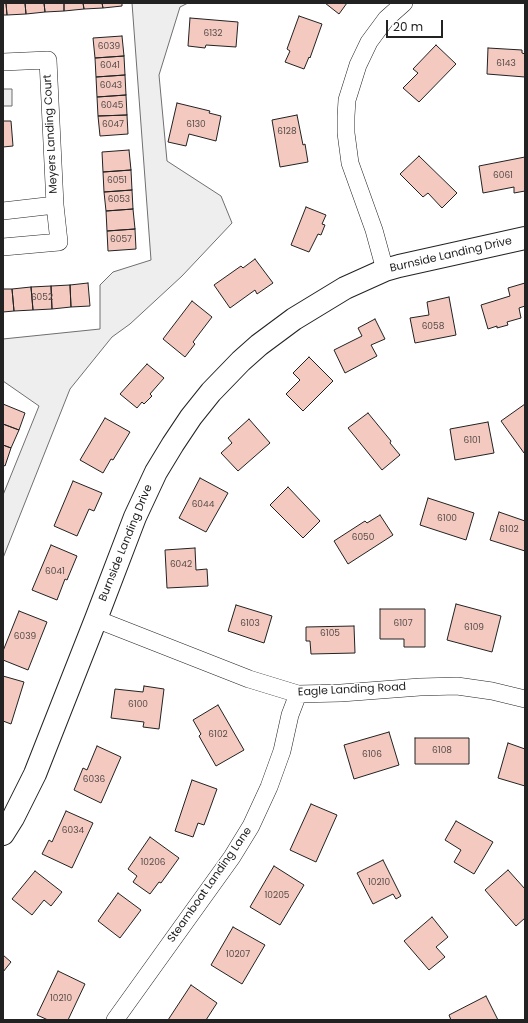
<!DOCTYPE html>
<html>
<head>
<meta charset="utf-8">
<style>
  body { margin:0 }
  #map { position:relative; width:528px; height:1023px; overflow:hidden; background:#fff; font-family:Poppins,sans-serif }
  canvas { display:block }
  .frame { position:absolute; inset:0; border:4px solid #222; pointer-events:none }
  .scale { position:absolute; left:386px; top:20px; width:57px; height:18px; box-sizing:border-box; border:2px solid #222; border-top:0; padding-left:5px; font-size:12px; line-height:14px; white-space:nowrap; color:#222; -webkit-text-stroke:3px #fff; paint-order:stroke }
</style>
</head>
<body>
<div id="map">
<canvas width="528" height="1023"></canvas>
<div class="frame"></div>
<div class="scale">20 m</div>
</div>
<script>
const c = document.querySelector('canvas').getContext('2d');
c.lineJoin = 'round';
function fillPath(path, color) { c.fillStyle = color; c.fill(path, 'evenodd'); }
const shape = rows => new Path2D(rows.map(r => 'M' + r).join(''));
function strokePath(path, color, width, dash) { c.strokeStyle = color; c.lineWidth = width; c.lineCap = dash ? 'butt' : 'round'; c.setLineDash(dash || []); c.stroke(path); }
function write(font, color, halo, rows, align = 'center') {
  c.font = font + ' Poppins,sans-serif'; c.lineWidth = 3; c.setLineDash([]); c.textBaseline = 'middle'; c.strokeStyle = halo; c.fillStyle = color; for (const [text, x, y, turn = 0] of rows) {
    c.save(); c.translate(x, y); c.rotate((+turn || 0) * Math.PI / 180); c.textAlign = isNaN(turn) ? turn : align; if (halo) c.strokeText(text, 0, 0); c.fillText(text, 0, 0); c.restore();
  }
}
const green = shape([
  [132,3,188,3,180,7,159,75,167,161,221,196,232,223,182,276,130,324,112,337,70,389,3,558,3,495,39,406,3,381,3,339,100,329,100,285,113,272,151,260,132,3],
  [3,89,12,89,12,106,3,106,3,89]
]);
fillPath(green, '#eee');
strokePath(green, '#6f6f6f', 1);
const building = shape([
  [3,3,6,3,7,15,3,15,3,3],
  [6,3,25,3,26,14,7,15,6,3],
  [25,3,44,3,45,12,26,14,25,3],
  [44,3,64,3,64,11,45,12,44,3],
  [64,3,83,3,84,9,64,11,64,3],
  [83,3,102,3,103,8,84,9,83,3],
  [102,3,122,3,122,6,103,8,102,3],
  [325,3,347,3,339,14,325,3],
  [299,16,322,24,310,58,309,57,304,69,285,62,290,51,287,49,299,16],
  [190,18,238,22,236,47,206,45,205,48,188,46,190,18],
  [122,36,124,56,95,58,93,38,122,36],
  [436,45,456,64,419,102,403,88,418,73,413,69,436,45],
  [488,48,522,50,522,53,525,54,525,77,487,74,488,48],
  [124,56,125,75,96,77,95,58,124,56],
  [125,75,126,95,97,97,96,77,125,75],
  [126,95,127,115,98,116,97,97,126,95],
  [177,103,210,111,209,113,221,116,216,141,189,134,186,146,168,142,177,103],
  [127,115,128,134,100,136,98,116,127,115],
  [297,115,303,145,305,144,308,162,280,167,272,120,297,115],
  [3,121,11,121,13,146,3,147,3,121],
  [129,150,131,170,103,172,102,152,129,150],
  [419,156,457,193,442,208,428,193,423,197,400,174,419,156],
  [525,157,525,191,514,193,514,187,483,193,479,166,525,157],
  [131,170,132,190,104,192,103,172,131,170],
  [132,190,133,209,106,211,104,192,132,190],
  [306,207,326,215,322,224,325,225,321,235,318,234,309,252,291,245,306,207],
  [133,209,135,229,107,231,106,211,133,209],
  [135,229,136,249,108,251,107,231,135,229],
  [255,259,273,283,257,294,255,290,230,308,214,285,241,266,243,268,255,259],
  [88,283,90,306,71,307,70,285,88,283],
  [525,283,525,306,519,308,521,318,507,322,508,325,497,328,497,326,488,329,481,305,510,296,508,288,525,283],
  [70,285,71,307,52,309,51,286,70,285],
  [51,286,52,309,33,310,31,287,51,286],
  [31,287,33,310,14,311,12,289,31,287],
  [3,289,12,289,14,311,3,312,3,289],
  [449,297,456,335,415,343,410,318,429,315,427,302,449,297],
  [192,301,212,317,193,342,195,344,185,357,163,339,192,301],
  [375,319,385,339,371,345,377,356,345,373,334,350,362,336,358,328,375,319],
  [309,357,333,381,303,411,286,394,300,380,293,373,309,357],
  [147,364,164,378,150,394,152,396,144,404,142,402,137,408,120,394,147,364],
  [3,404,25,413,19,430,3,424,3,404],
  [525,404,525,452,524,453,501,421,525,404],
  [368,413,391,441,390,443,400,455,382,470,348,428,368,413],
  [105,418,130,432,113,460,111,459,103,473,80,460,105,418],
  [249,419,270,443,238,471,221,453,232,443,228,438,249,419],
  [488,422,494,453,455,460,450,429,488,422],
  [3,424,19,430,11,448,3,445,3,424],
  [3,445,11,448,5,466,3,465,3,445],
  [200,478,228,493,206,532,179,518,200,478],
  [73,481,102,493,94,511,89,509,77,536,54,526,73,481],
  [288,487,320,521,303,538,270,505,288,487],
  [428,498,474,513,466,540,420,525,428,498],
  [499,512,525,521,525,551,490,540,499,512],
  [380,515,393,535,348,564,334,541,365,521,367,523,380,515],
  [51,545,77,556,67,580,65,579,57,600,32,590,51,545],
  [195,548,196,570,207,569,208,586,167,588,165,550,195,548],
  [456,604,501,616,492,652,447,640,456,604],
  [236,605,272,616,264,643,228,631,236,605],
  [380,609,425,609,425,647,404,647,404,639,380,639,380,609],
  [19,611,47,622,28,670,3,660,3,651,19,611],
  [354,626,355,653,311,654,310,641,306,641,306,627,354,626],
  [3,676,24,682,11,724,3,721,3,676],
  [144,686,164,689,159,729,143,727,144,722,111,718,115,689,143,692,144,686],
  [218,705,244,750,216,766,199,736,201,734,193,720,218,705],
  [389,732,399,765,354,779,344,745,389,732],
  [415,738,469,738,469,764,415,764,415,738],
  [508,743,525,749,525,786,498,778,508,743],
  [97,746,121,757,101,803,74,790,83,768,87,770,97,746],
  [192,780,217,789,204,825,198,823,193,837,175,831,192,780],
  [311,804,337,815,316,862,290,850,311,804],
  [66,811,93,823,72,868,42,854,49,840,52,842,66,811],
  [456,821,493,842,474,874,454,862,461,850,445,840,456,821],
  [150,837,179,858,161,883,159,882,150,894,133,882,137,876,128,869,150,837],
  [383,860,401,896,396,899,393,894,373,904,357,873,383,860],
  [274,866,304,885,280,925,250,907,274,866],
  [508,870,525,889,525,918,516,926,485,890,508,870],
  [35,871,62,892,51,906,44,900,32,915,12,899,35,871],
  [118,893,141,910,120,938,98,921,118,893],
  [432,917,448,937,436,947,445,957,429,970,404,941,432,917],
  [233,927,265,945,242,984,211,965,233,927],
  [3,955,11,962,3,972,3,955],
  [58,971,85,984,68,1020,48,1020,37,1015,58,971],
  [191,985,217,1003,206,1020,168,1020,191,985],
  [486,996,498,1020,451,1020,449,1015,486,996]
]);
fillPath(building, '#f3c9c0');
strokePath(building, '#222', 1);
const street = shape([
  [3,62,48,60,55,205,59,242,3,247],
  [3,211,55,205],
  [385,270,374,230,350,163,346,133,346,116,347,100,358,65,369,42,386,19,404,3],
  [96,619,249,679,298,694,341,693,420,687,457,686,492,691,525,699],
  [115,1020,232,857,251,826,269,787,282,751,290,715,298,694]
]);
const secondary = shape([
  [3,834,13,818,35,774,96,619,135,517,156,472,173,444,191,417,211,392,241,361,259,345,294,319,345,288,385,270,399,266,525,238]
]);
strokePath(street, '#222', 18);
strokePath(secondary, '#222', 24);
strokePath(street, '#fff', 17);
strokePath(secondary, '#fff', 22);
write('9px', '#564c4a', null, [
  ["6132",213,34],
  ["6039",109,47],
  ["6143",506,64],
  ["6041",110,66],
  ["6043",111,86],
  ["6045",112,106],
  ["6047",113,125],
  ["6130",196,125],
  ["6128",287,132],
  ["6061",503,176],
  ["6051",117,181],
  ["6053",119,200],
  ["6057",121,240],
  ["6052",42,298],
  ["6058",433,327],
  ["6101",472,441],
  ["6044",203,505],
  ["6100",447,519],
  ["6102",509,530],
  ["6050",363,538],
  ["6042",181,565],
  ["6041",55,572],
  ["6103",250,624],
  ["6107",403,624],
  ["6109",474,628],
  ["6105",330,634],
  ["6039",25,637],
  ["6100",138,705],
  ["6102",218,735],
  ["6108",442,751],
  ["6106",372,755],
  ["6036",94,780],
  ["6034",73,831],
  ["10206",153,863],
  ["10210",379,883],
  ["10205",277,896],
  ["10207",238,955],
  ["10210",61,999]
]);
write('11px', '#222', '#fff', [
  ["Meyers Landing Court",51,134,-93],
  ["Burnside Landing Drive",451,255,-13],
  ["Burnside Landing Drive",126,543,-68],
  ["Eagle Landing Road",352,690,-3],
  ["Steamboat Landing Lane",210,885,-55]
]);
</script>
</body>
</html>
